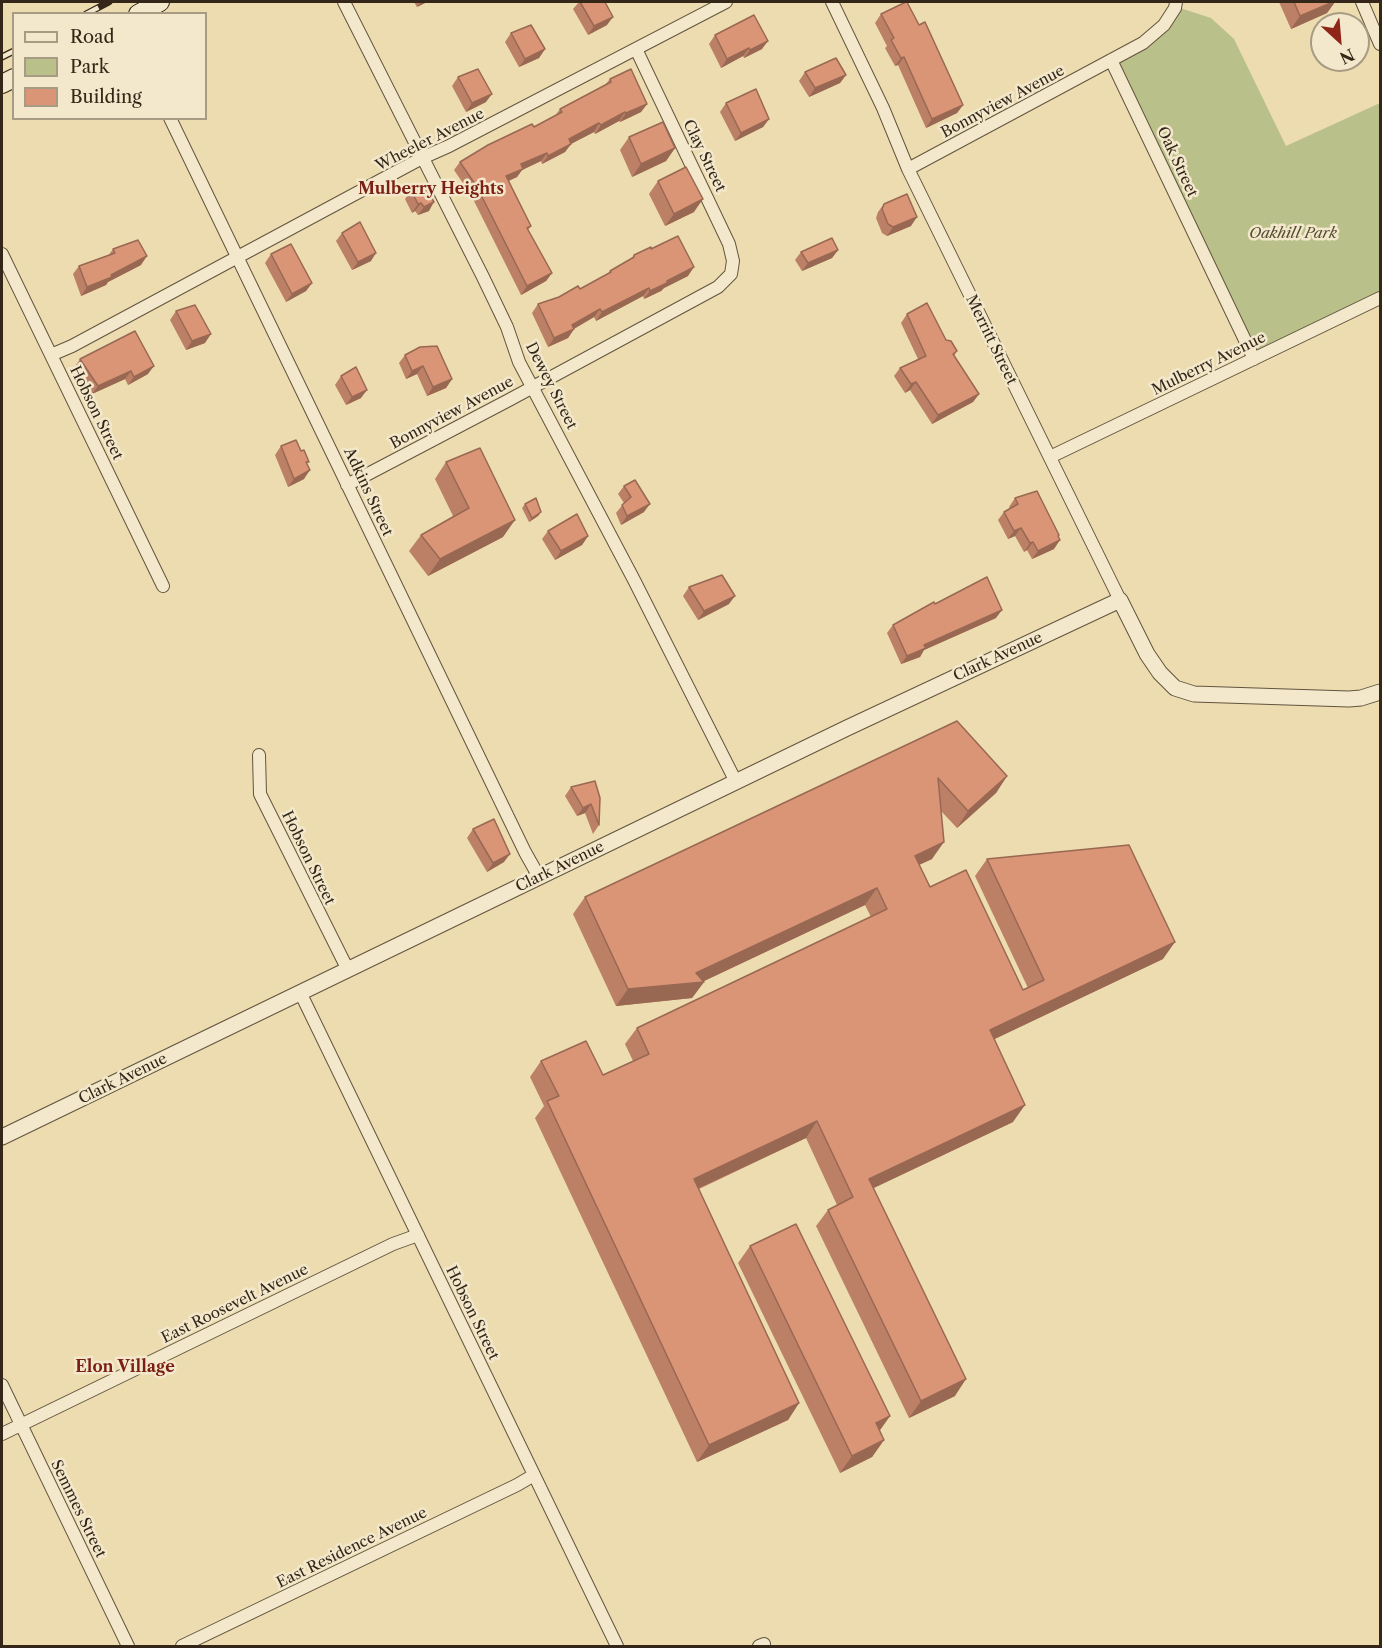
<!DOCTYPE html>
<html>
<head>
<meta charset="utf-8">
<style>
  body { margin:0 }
  #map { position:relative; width:1382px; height:1648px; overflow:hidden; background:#ecdcaf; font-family:"Libre Caslon Text",serif }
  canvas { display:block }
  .frame { position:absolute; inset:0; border:3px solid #342719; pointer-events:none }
  .legend { position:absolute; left:12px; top:12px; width:195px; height:108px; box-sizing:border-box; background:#f3e8cb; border:2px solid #a79b84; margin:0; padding:8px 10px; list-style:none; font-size:18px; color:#342719 }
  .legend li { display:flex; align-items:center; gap:12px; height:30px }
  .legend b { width:30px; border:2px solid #a79b84 }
  .north { position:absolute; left:1310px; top:12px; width:60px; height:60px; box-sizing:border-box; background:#f3e8cb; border:2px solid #a79b84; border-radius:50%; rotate:154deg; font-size:16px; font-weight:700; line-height:24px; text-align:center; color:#342719 }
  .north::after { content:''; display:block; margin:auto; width:21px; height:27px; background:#8f2418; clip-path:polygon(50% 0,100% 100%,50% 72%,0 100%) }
</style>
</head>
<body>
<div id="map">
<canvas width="1382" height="1648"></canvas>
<div class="frame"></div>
<ul class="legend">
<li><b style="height:8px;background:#f3e8cb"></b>Road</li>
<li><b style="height:16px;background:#b9c089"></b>Park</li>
<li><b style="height:16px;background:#da9577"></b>Building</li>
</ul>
<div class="north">N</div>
</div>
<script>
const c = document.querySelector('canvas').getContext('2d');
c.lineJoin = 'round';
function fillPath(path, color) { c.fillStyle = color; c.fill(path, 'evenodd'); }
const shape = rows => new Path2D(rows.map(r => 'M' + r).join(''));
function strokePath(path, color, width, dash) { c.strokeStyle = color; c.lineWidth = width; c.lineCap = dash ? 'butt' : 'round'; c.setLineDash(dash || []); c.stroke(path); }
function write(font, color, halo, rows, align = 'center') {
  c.font = font + ' "Libre Caslon Text",serif'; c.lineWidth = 5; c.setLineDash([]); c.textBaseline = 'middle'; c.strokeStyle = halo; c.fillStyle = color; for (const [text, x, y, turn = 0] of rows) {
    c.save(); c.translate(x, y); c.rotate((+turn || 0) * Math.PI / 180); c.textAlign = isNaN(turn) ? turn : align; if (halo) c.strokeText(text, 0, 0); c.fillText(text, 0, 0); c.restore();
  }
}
fillPath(shape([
  [1180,8,1211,18,1234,39,1286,146,1380,103,1380,297,1254,357,1116,63]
]), '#b9c089');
const minor = shape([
  [344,2,483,277,507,327,519,362,634,580,736,782],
  [832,2,883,108,908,169,1120,600],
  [1362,2,1380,44],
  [1111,60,1254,359],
  [170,118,525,852,539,877],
  [908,169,1143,43,1164,25,1175,8,1176,2],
  [2,254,163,586],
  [51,355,72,346,422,158,449,146,726,2],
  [1050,457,1380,298],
  [347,485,509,400,718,287,731,274,733,261,729,244,636,49],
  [259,755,260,794,348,970],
  [300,992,617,1646],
  [2,1385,128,1646],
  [2,1434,393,1244,418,1235],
  [182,1646,517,1485,534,1475],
  [759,1646,764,1644]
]);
const tertiary = shape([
  [2,1137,847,728,1120,600,1147,654,1160,673,1175,688,1194,694,1349,699,1361,698,1380,692]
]);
const secondary = shape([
  [138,14,160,2],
  [2,84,14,78]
]);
strokePath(minor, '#62543e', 14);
strokePath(tertiary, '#62543e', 17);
strokePath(secondary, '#342719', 20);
strokePath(minor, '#f3e8cb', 12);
strokePath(tertiary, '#f3e8cb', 15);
strokePath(secondary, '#f3e8cb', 18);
const rail = shape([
  [86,14,109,2],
  [2,57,14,51]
]);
strokePath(rail, '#342719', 7);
strokePath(rail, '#f3e8cb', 4.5, [14]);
fillPath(shape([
  [414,2,427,2,417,7],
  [579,2,605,2,607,25,588,35,573,9],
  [1279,2,1335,2,1327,13,1291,29],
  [881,14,919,25,963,105,957,113,926,128,898,65,895,66,885,48,887,46,875,23],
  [511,33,545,49,539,58,519,67,505,42],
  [715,35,762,49,744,58,743,56,721,68,709,44],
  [805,72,846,75,840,83,809,97,799,81],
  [458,77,486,102,466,112,452,86],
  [610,79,647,104,641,112,620,122,619,121,595,134,594,132,571,144,565,152,542,164,541,161,522,170,517,177,509,181,531,226,528,230,552,273,546,281,521,295,471,195,454,170,460,162,555,116,560,109,605,85],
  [726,103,769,119,763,127,735,141,720,112],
  [629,137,675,148,666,161,632,177,620,150],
  [658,181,694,212,665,226,649,194],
  [411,190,429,211,418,215,415,211,412,213,405,199],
  [884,204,911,226,887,236,882,233,876,218,878,212],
  [342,233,371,261,352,270,336,241],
  [113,249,141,265,108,282,106,285,81,296,73,274,79,266,108,256],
  [651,249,688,276,664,288,661,291,644,299,643,296,596,321,594,317,574,329,568,338,548,347,532,313,538,304,580,289,608,274,610,271,631,259,634,255],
  [838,250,832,258,802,271,795,260,801,252],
  [271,254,312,283,306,291,286,302,265,263],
  [176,311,205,343,186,350,170,320],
  [907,314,946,340,957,351,954,356,979,394,973,402,932,424,910,390,905,393,894,376,900,368,918,359,901,323],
  [405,355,452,379,446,388,427,396,417,374,406,379,399,363],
  [80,359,148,374,128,385,125,379,92,394,74,368],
  [341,376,361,398,346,405,335,385],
  [281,446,301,451,307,465,304,479,288,487,275,455],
  [446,462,503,537,428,576,409,551,421,535,453,516,435,479],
  [624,486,644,512,621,525,616,513,624,503,618,494],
  [1015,498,1058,537,1054,549,1032,559,1027,550,1024,552,1015,536,1008,539,998,520,1004,512,1010,509,1009,507],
  [525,504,541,512,538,516,529,522,522,508],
  [548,531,588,536,582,545,555,560,542,539],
  [689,587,729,604,698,620,683,596],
  [935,604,996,618,924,650,920,657,901,664,887,633,893,625],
  [957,721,1007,776,996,793,957,828,941,811,932,859,919,865,930,887,1023,990,1028,988,975,876,987,859,1163,959,994,1039,1013,1122,873,1188,955,1396,909,1418,816,1226,828,1210,837,1205,806,1138,699,1189,799,1403,788,1420,697,1462,535,1118,544,1106,530,1077,541,1061,603,1075,633,1061,625,1044,637,1028,871,917,865,905,704,981,704,982,692,998,616,1006,573,914,585,897],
  [595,781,599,825,593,834,585,813,577,816,565,796,571,787],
  [473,829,504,862,487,872,467,838],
  [750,1246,890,1416,879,1431,884,1440,872,1457,840,1473,738,1263]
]), '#bb8066');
fillPath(shape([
  [421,2,427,2,417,7],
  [1333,2,1335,2,1327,13,1291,29,1300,16],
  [613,17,607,25,588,35,594,26],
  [768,41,762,49,744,58,750,50],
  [749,48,743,56,721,68,727,59],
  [545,49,539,58,519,67,525,59],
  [904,57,898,65,895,66,901,58],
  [846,75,840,83,809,97,815,88],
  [492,94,486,102,466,112,472,103],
  [647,104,641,112,620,122,626,113],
  [963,105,957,113,926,128,932,119],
  [625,112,619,121,595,134,601,125],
  [769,119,763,127,735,141,741,133],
  [599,123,594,132,563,148,569,139],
  [571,144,565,152,542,164,548,156],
  [675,148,666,161,632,177,641,164],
  [547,153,541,161,522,170,517,177,500,184,506,176,521,164],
  [703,199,694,212,665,226,674,214],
  [434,202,429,211,418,215,424,207],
  [421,203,415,211,412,213,418,204],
  [917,217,911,226,887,236,893,227],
  [838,250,832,258,802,271,808,263],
  [376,253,371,261,352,270,358,262],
  [147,256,141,265,108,282,106,285,81,296,87,287],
  [694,267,688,276,664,288,661,291,644,299,650,291,667,281],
  [552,273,546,281,521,295,527,286],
  [312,283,306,291,286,302,292,294],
  [649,288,643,296,596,321,602,312],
  [600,309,594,317,570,331,574,329,568,338,548,347,554,338,572,325],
  [211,334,205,343,186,350,192,341],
  [154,366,148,374,128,385,134,377],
  [423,366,417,374,406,379,412,371],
  [131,371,125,379,92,394,98,386],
  [452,379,446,388,427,396,433,387],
  [916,382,910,390,905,393,911,384],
  [367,390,361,398,346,405,352,397],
  [979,394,973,402,932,424,938,415],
  [310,470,304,479,288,487,294,479],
  [650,504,644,512,621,525,627,516],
  [541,512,538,516,529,522,532,518],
  [515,520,503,537,428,576,440,559],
  [1021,528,1015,536,1008,539,1014,531],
  [1059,535,1053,543,1060,540,1054,549,1032,559,1038,551],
  [588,536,582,545,555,560,561,551],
  [1033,542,1027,550,1024,552,1030,543],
  [735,596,729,604,698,620,704,611],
  [1002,610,996,618,924,650,920,657,901,664,907,656,924,645],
  [1007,776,996,793,957,828,968,811],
  [591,804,585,813,577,816,583,808],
  [944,842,932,859,903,872,915,856],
  [510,854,504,862,487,872,493,863],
  [877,888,865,905,702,982,704,982,692,998,616,1006,628,989,696,973],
  [1175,942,1163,959,978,1047,990,1030],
  [1025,1105,1013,1122,857,1196,869,1179],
  [817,1121,806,1138,682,1196,694,1179],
  [966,1379,955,1396,909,1418,921,1401],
  [799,1403,788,1420,697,1462,709,1445],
  [890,1416,878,1433,876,1423],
  [884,1440,872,1457,840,1473,852,1456]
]), '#996853');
const building = shape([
  [580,2,605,2,613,17,594,26,580,2],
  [906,2,907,2,919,25,925,22,963,105,932,119,904,57,901,58,891,40,894,38,881,14,906,2],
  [1294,2,1333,2,1300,16,1294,2],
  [754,15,768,41,750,50,749,48,727,59,715,35,754,15],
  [531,25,545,49,525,59,511,33,531,25],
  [836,58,846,75,815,88,805,72,836,58],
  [478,69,492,94,472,103,458,77,478,69],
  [631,69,647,104,626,113,625,112,601,125,599,123,569,139,571,144,548,156,547,153,521,164,523,169,506,176,531,226,527,228,552,273,527,286,477,187,460,162,488,145,532,124,534,127,562,112,560,109,611,82,610,79,631,69],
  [756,89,769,119,741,133,726,103,756,89],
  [663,122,675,148,641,164,629,137,663,122],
  [686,167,703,199,674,214,658,181,686,167],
  [423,184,434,202,424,207,421,203,418,204,411,190,423,184],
  [907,194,917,217,893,227,888,224,882,209,884,204,907,194],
  [360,222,376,253,358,262,342,233,360,222],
  [678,236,694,267,667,281,667,283,650,291,649,288,602,312,600,309,572,325,574,329,554,338,538,304,559,297,578,286,580,289,611,272,610,271,634,257,634,255,651,247,651,249,678,236],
  [832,238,838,250,808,263,801,252,832,238],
  [138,240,147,256,111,275,112,277,87,287,79,266,115,253,113,249,138,240],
  [291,244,312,283,292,294,271,254,291,244],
  [927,303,946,340,951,341,957,351,953,354,979,394,938,415,916,382,911,384,900,368,926,356,907,314,927,303],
  [195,305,211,334,192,341,176,311,195,305],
  [135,331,154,366,134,377,131,371,98,386,80,359,135,331],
  [437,346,452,379,433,387,423,366,412,371,405,355,420,347,437,346],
  [356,367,367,390,352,397,341,376,356,367],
  [296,440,301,451,304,450,309,462,306,462,310,470,294,479,281,446,296,440],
  [480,448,515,520,440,559,421,535,469,508,446,462,480,448],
  [635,480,650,504,627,516,622,505,631,497,624,486,635,480],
  [1037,491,1059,535,1058,536,1060,540,1038,551,1033,542,1030,543,1021,528,1014,531,1004,512,1018,504,1015,498,1037,491],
  [536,498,541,512,532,518,525,504,536,498],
  [577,514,588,536,561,551,548,531,577,514],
  [722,575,735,596,704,611,689,587,722,575],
  [987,577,1002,610,924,645,926,648,907,656,893,625,934,602,935,604,987,577],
  [957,721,1007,776,968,811,938,778,944,842,915,856,930,887,966,870,1023,990,1044,980,987,859,1129,845,1175,942,990,1030,1025,1105,869,1179,966,1379,921,1401,828,1210,853,1197,817,1121,694,1179,799,1403,709,1445,547,1101,559,1096,541,1061,586,1041,603,1075,649,1054,637,1028,887,909,877,888,696,973,704,982,628,989,585,897,957,721],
  [595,781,600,798,599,825,591,804,583,808,571,787,595,781],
  [494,819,510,854,493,863,473,829,494,819],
  [796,1224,890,1416,876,1423,884,1440,852,1456,750,1246,796,1224]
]);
fillPath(building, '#da9577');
strokePath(building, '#996853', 1.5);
write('15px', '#342719', '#f3e8cb', [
  ["Bonnyview Avenue",1003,102,-28],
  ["Wheeler Avenue",430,140,-27],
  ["Clay Street",704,156,64],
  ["Oak Street",1177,162,65],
  ["Merritt Street",991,340,64],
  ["Mulberry Avenue",1209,364,-26],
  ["Dewey Street",551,386,63],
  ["Hobson Street",96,413,64],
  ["Bonnyview Avenue",452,413,-28],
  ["Adkins Street",368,492,65],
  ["Clark Avenue",998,657,-25],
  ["Hobson Street",308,858,64],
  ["Clark Avenue",560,867,-26],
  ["Clark Avenue",123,1079,-26],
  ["East Roosevelt Avenue",235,1304,-26],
  ["Hobson Street",472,1313,64],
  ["Semmes Street",78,1509,64],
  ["East Residence Avenue",352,1548,-26]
]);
write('italic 15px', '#554d35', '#f3e8cb', [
  ["Oakhill Park",1293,234]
]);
write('bold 16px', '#7a1f14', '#f3e8cb', [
  ["Mulberry Heights",431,189],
  ["Elon Village",125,1367]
]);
</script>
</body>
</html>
